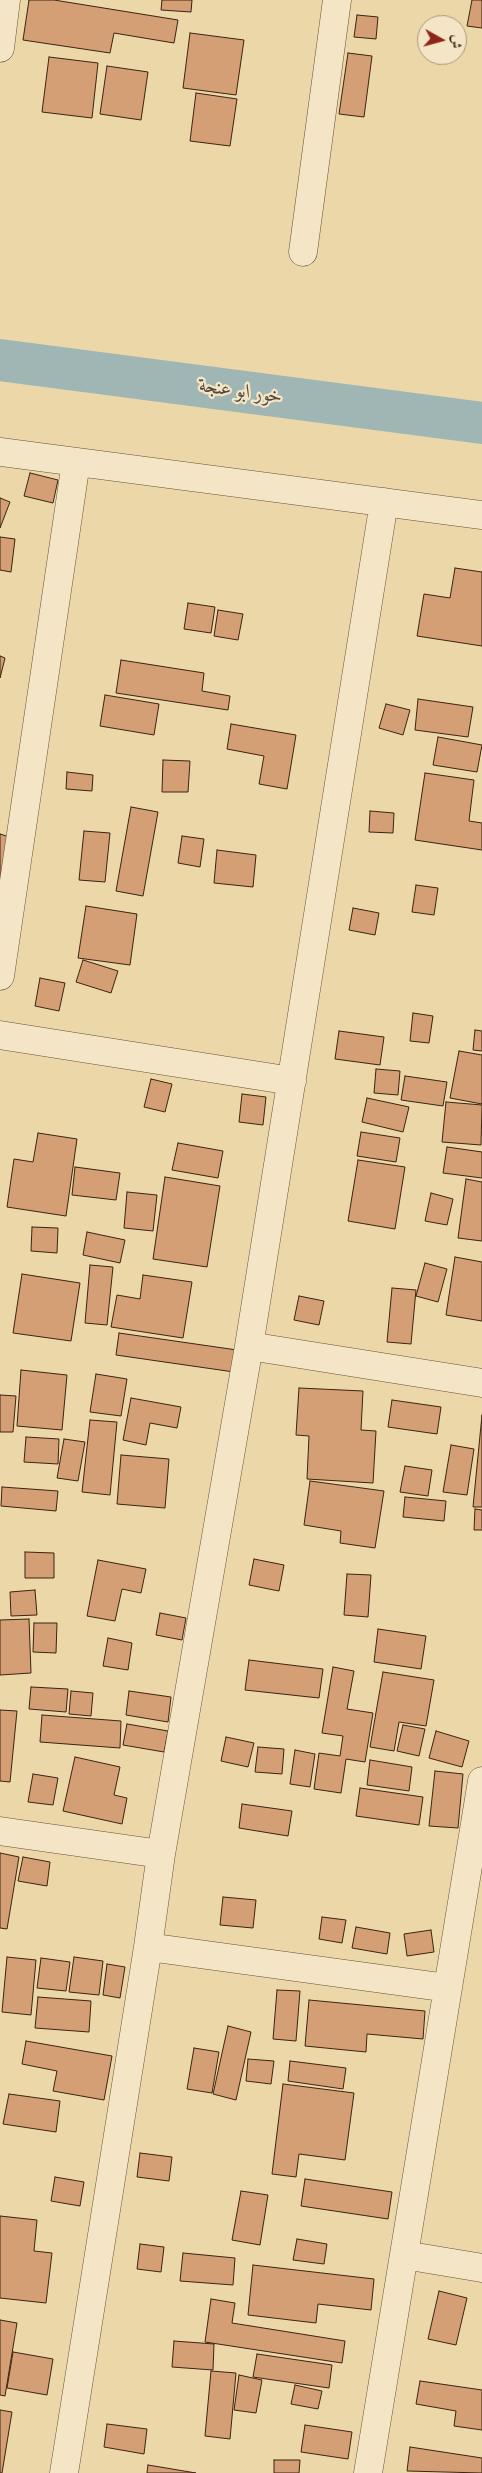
<!DOCTYPE html>
<html>
<head>
<meta charset="utf-8">
<style>
  body { margin:0 }
  #map { position:relative; width:482px; height:2473px; overflow:hidden; background:#ecd7a8; font-family:"Libre Bodoni",Amiri,serif }
  canvas { display:block }
  .north { position:absolute; left:417px; top:15px; width:50px; height:50px; box-sizing:border-box; background:#f3e5c6; border:1px solid #aa977e; border-radius:50%; rotate:97deg; font-size:14px; font-weight:700; line-height:20px; text-align:center; color:#3c2312 }
  .north::after { content:''; display:block; margin:auto; width:18px; height:22px; background:#8f2418; clip-path:polygon(50% 0,100% 100%,50% 72%,0 100%) }
</style>
</head>
<body>
<div id="map">
<canvas width="482" height="2473"></canvas>
<div class="north">ش</div>
</div>
<script>
const c = document.querySelector('canvas').getContext('2d');
c.lineJoin = 'round';
const shape = rows => new Path2D(rows.map(r => 'M' + r).join(''));
function strokePath(path, color, width, dash) { c.strokeStyle = color; c.lineWidth = width; c.lineCap = dash ? 'butt' : 'round'; c.setLineDash(dash || []); c.stroke(path); }
function fillPath(path, color) { c.fillStyle = color; c.fill(path, 'evenodd'); }
function write(font, color, halo, rows, align = 'center') {
  c.font = font + ' "Libre Bodoni",Amiri,serif'; c.lineWidth = 4.5; c.setLineDash([]); c.textBaseline = 'middle'; c.strokeStyle = halo; c.fillStyle = color; for (const [text, x, y, turn = 0] of rows) {
    c.save(); c.translate(x, y); c.rotate((+turn || 0) * Math.PI / 180); c.textAlign = isNaN(turn) ? turn : align; if (halo) c.strokeText(text, 0, 0); c.fillText(text, 0, 0); c.restore();
  }
}
strokePath(shape([
  [0,360,482,423]
]), '#9fb6b5', 42);
const building = shape([
  [29,0,54,0,178,20,174,43,114,33,110,53,23,40,29,0],
  [162,0,192,0,191,12,161,10,162,0],
  [472,0,482,0,482,28,467,26,472,0],
  [357,15,378,17,376,39,354,37,357,15],
  [190,33,244,40,236,95,183,88,190,33],
  [348,53,372,56,364,117,339,114,348,53],
  [49,57,98,63,92,118,42,112,49,57],
  [107,66,148,72,141,120,100,114,107,66],
  [196,93,237,99,230,146,190,141,196,93],
  [30,473,58,480,53,503,24,496,30,473],
  [0,498,10,502,0,528,0,498],
  [0,537,15,539,11,572,0,570,0,537],
  [455,568,482,572,482,646,417,636,424,594,450,598,455,568],
  [188,603,215,607,211,633,184,629,188,603],
  [218,610,243,614,238,640,214,636,218,610],
  [0,656,5,658,0,678,0,656],
  [121,660,204,673,202,691,230,696,228,710,116,693,121,660],
  [105,695,159,704,154,735,100,726,105,695],
  [418,699,473,707,468,737,415,730,418,699],
  [386,704,410,710,403,735,379,728,386,704],
  [231,724,296,735,287,789,259,784,264,756,227,749,231,724],
  [438,737,482,745,477,772,433,765,438,737],
  [163,760,190,761,188,792,162,792,163,760],
  [67,772,93,775,92,791,66,789,67,772],
  [425,773,474,780,469,821,482,823,482,850,415,840,425,773],
  [131,807,158,812,143,896,116,891,131,807],
  [370,811,394,813,393,833,369,832,370,811],
  [84,831,110,833,105,882,79,880,84,831],
  [0,834,22,841,0,887,0,834],
  [182,836,204,839,200,867,178,863,182,836],
  [217,850,256,855,253,887,214,883,217,850],
  [416,885,438,888,434,915,412,912,416,885],
  [86,906,137,914,130,965,78,958,86,906],
  [353,908,379,913,375,935,349,930,353,908],
  [83,960,118,971,111,993,76,982,83,960],
  [40,978,65,983,59,1011,35,1006,40,978],
  [413,1013,433,1016,429,1043,410,1041,413,1013],
  [475,1030,482,1031,482,1051,473,1050,475,1030],
  [339,1031,384,1037,380,1065,335,1059,339,1031],
  [459,1051,482,1055,482,1104,450,1098,459,1051],
  [376,1069,400,1071,398,1095,374,1093,376,1069],
  [405,1076,447,1082,443,1106,401,1100,405,1076],
  [151,1079,172,1084,165,1112,144,1107,151,1079],
  [242,1094,266,1097,263,1125,239,1122,242,1094],
  [367,1098,409,1107,403,1132,362,1122,367,1098],
  [446,1102,482,1105,481,1145,442,1142,446,1102],
  [361,1132,400,1138,396,1162,357,1156,361,1132],
  [38,1133,77,1139,66,1216,7,1207,14,1159,33,1162,38,1133],
  [178,1143,223,1151,218,1178,172,1170,178,1143],
  [447,1147,482,1152,482,1178,443,1173,447,1147],
  [358,1160,405,1167,395,1229,348,1221,358,1160],
  [75,1167,120,1173,116,1200,72,1195,75,1167],
  [165,1177,220,1186,207,1267,153,1259,165,1177],
  [466,1179,482,1182,482,1241,458,1238,466,1179],
  [127,1192,157,1195,153,1231,124,1228,127,1192],
  [431,1193,453,1199,447,1225,425,1221,431,1193],
  [32,1227,58,1228,57,1253,31,1251,32,1227],
  [87,1232,125,1240,120,1263,83,1255,87,1232],
  [455,1257,482,1262,482,1321,446,1315,455,1257],
  [425,1263,447,1269,438,1302,416,1296,425,1263],
  [90,1265,113,1267,107,1325,85,1323,90,1265],
  [22,1274,80,1283,71,1341,13,1333,22,1274],
  [143,1275,192,1282,183,1338,111,1327,117,1295,140,1299,143,1275],
  [392,1288,416,1290,411,1344,387,1342,392,1288],
  [299,1296,324,1301,319,1325,294,1320,299,1296],
  [119,1333,244,1351,241,1373,116,1355,119,1333],
  [21,1370,67,1375,62,1430,17,1426,21,1370],
  [96,1374,127,1379,121,1416,90,1412,96,1374],
  [299,1388,363,1391,361,1430,376,1431,373,1483,307,1479,309,1436,296,1435,299,1388],
  [0,1395,16,1396,13,1432,0,1432,0,1395],
  [131,1398,181,1407,177,1428,150,1423,146,1445,123,1440,131,1398],
  [392,1400,441,1407,437,1434,388,1427,392,1400],
  [482,1415,482,1507,473,1507,482,1415],
  [90,1420,117,1422,110,1495,82,1492,90,1420],
  [26,1437,59,1439,58,1464,24,1462,26,1437],
  [64,1439,85,1442,78,1481,57,1478,64,1439],
  [451,1445,474,1449,467,1495,443,1492,451,1445],
  [121,1455,169,1459,165,1508,117,1504,121,1455],
  [405,1466,432,1470,428,1496,400,1492,405,1466],
  [310,1481,384,1491,375,1548,340,1543,341,1531,304,1525,310,1481],
  [2,1487,58,1491,56,1511,1,1506,2,1487],
  [405,1497,446,1501,444,1521,403,1517,405,1497],
  [475,1509,482,1510,482,1530,474,1530,475,1509],
  [25,1552,54,1553,54,1578,25,1578,25,1552],
  [254,1559,284,1565,279,1591,249,1585,254,1559],
  [98,1560,146,1569,141,1593,122,1589,115,1621,87,1616,98,1560],
  [347,1574,371,1575,368,1617,344,1615,347,1574],
  [35,1590,37,1615,11,1616,10,1592,35,1590],
  [160,1613,186,1618,182,1640,156,1635,160,1613],
  [29,1619,31,1673,0,1675,0,1620,29,1619],
  [34,1623,57,1623,56,1653,33,1652,34,1623],
  [378,1629,426,1636,421,1669,374,1662,378,1629],
  [108,1638,132,1643,128,1670,103,1666,108,1638],
  [249,1660,323,1669,319,1698,245,1690,249,1660],
  [333,1667,354,1671,347,1709,373,1713,365,1762,346,1759,341,1793,314,1789,319,1753,340,1756,343,1736,322,1733,333,1667],
  [383,1672,434,1680,426,1726,399,1722,394,1751,370,1747,383,1672],
  [31,1687,68,1689,66,1712,29,1709,31,1687],
  [71,1691,93,1693,91,1716,69,1714,71,1691],
  [129,1691,171,1697,168,1722,126,1715,129,1691],
  [0,1710,17,1711,10,1782,0,1781,0,1710],
  [42,1715,121,1721,120,1748,40,1742,42,1715],
  [127,1724,168,1731,164,1752,123,1745,127,1724],
  [403,1725,425,1729,419,1756,397,1751,403,1725],
  [436,1731,469,1741,462,1767,429,1758,436,1731],
  [226,1737,254,1743,248,1767,221,1761,226,1737],
  [258,1747,284,1749,282,1774,255,1772,258,1747],
  [295,1750,315,1754,310,1787,290,1784,295,1750],
  [75,1757,120,1767,114,1795,127,1798,122,1824,63,1811,75,1757],
  [370,1760,412,1767,409,1791,367,1785,370,1760],
  [435,1771,463,1774,458,1828,429,1826,435,1771],
  [33,1774,58,1778,53,1805,28,1802,33,1774],
  [360,1788,423,1797,419,1825,356,1816,360,1788],
  [242,1804,292,1811,288,1836,239,1828,242,1804],
  [0,1853,19,1857,7,1929,0,1928,0,1853],
  [23,1857,50,1862,47,1886,18,1881,23,1857],
  [223,1897,256,1900,253,1928,220,1925,223,1897],
  [322,1917,346,1920,342,1943,319,1939,322,1917],
  [356,1927,390,1933,387,1954,352,1948,356,1927],
  [431,1930,434,1952,407,1956,404,1934,431,1930],
  [7,1957,36,1960,31,2015,2,2012,7,1957],
  [74,1957,103,1961,99,1995,69,1992,74,1957],
  [41,1958,70,1962,66,1991,37,1988,41,1958],
  [107,1964,125,1967,120,1998,103,1995,107,1964],
  [277,1990,300,1991,296,2041,273,2039,277,1990],
  [38,1997,91,2001,89,2032,35,2028,38,1997],
  [309,2000,425,2011,423,2039,367,2034,366,2052,305,2046,309,2000],
  [228,2026,251,2032,236,2100,213,2094,228,2026],
  [26,2041,112,2056,104,2100,53,2091,57,2071,22,2064,26,2041],
  [194,2048,219,2052,212,2093,187,2089,194,2048],
  [248,2059,274,2061,271,2084,246,2081,248,2059],
  [290,2061,346,2068,343,2089,288,2081,290,2061],
  [283,2084,354,2093,345,2160,299,2154,296,2177,272,2174,283,2084],
  [9,2094,60,2101,56,2132,3,2124,9,2094],
  [140,2153,172,2157,169,2181,137,2177,140,2153],
  [55,2177,84,2182,80,2206,51,2201,55,2177],
  [305,2179,392,2192,388,2219,301,2206,305,2179],
  [241,2191,268,2195,260,2245,232,2240,241,2191],
  [0,2216,37,2220,34,2251,52,2253,46,2303,0,2298,0,2216],
  [297,2239,327,2244,324,2264,293,2260,297,2239],
  [140,2244,164,2247,161,2272,137,2269,140,2244],
  [183,2253,235,2258,233,2285,180,2281,183,2253],
  [253,2265,374,2279,371,2310,318,2304,316,2323,248,2315,253,2265],
  [439,2291,467,2298,456,2345,428,2339,439,2291],
  [211,2299,235,2303,232,2323,345,2341,342,2363,205,2342,211,2299],
  [0,2320,17,2323,5,2396,0,2395,0,2320],
  [174,2341,214,2344,213,2370,172,2367,174,2341],
  [13,2352,53,2359,47,2395,7,2388,13,2352],
  [257,2354,332,2365,329,2388,253,2377,257,2354],
  [211,2371,236,2373,230,2439,205,2436,211,2371],
  [239,2375,262,2380,256,2413,234,2410,239,2375],
  [420,2381,482,2390,482,2430,454,2426,456,2411,416,2404,420,2381],
  [295,2385,322,2391,318,2409,291,2404,295,2385],
  [0,2410,12,2412,2,2473,0,2473,0,2410],
  [107,2424,147,2429,144,2454,104,2447,107,2424],
  [305,2425,352,2432,348,2459,301,2452,305,2425],
  [410,2447,482,2458,482,2473,407,2471,410,2447],
  [274,2460,300,2460,299,2473,274,2473,274,2460],
  [148,2465,196,2473,147,2473,148,2465]
]);
fillPath(building, '#d49f74');
strokePath(building, '#3c2312', 1);
const minor = shape([
  [0,48,6,0],
  [303,252,337,0],
  [0,452,482,515],
  [0,976,76,462],
  [0,1035,292,1081],
  [249,1346,482,1383],
  [0,1831,161,1854],
  [148,1947,448,1988],
  [404,2255,482,2268],
  [64,2473,148,1947,161,1854,249,1346,384,502],
  [368,2473,482,1781]
]);
strokePath(minor, '#685038', 29);
strokePath(minor, '#f3e5c6', 28);
write('italic 20px', '#55483b', '#f3e5c6', [
  ["خور ابو عنجة",241,392,8]
]);
</script>
</body>
</html>
